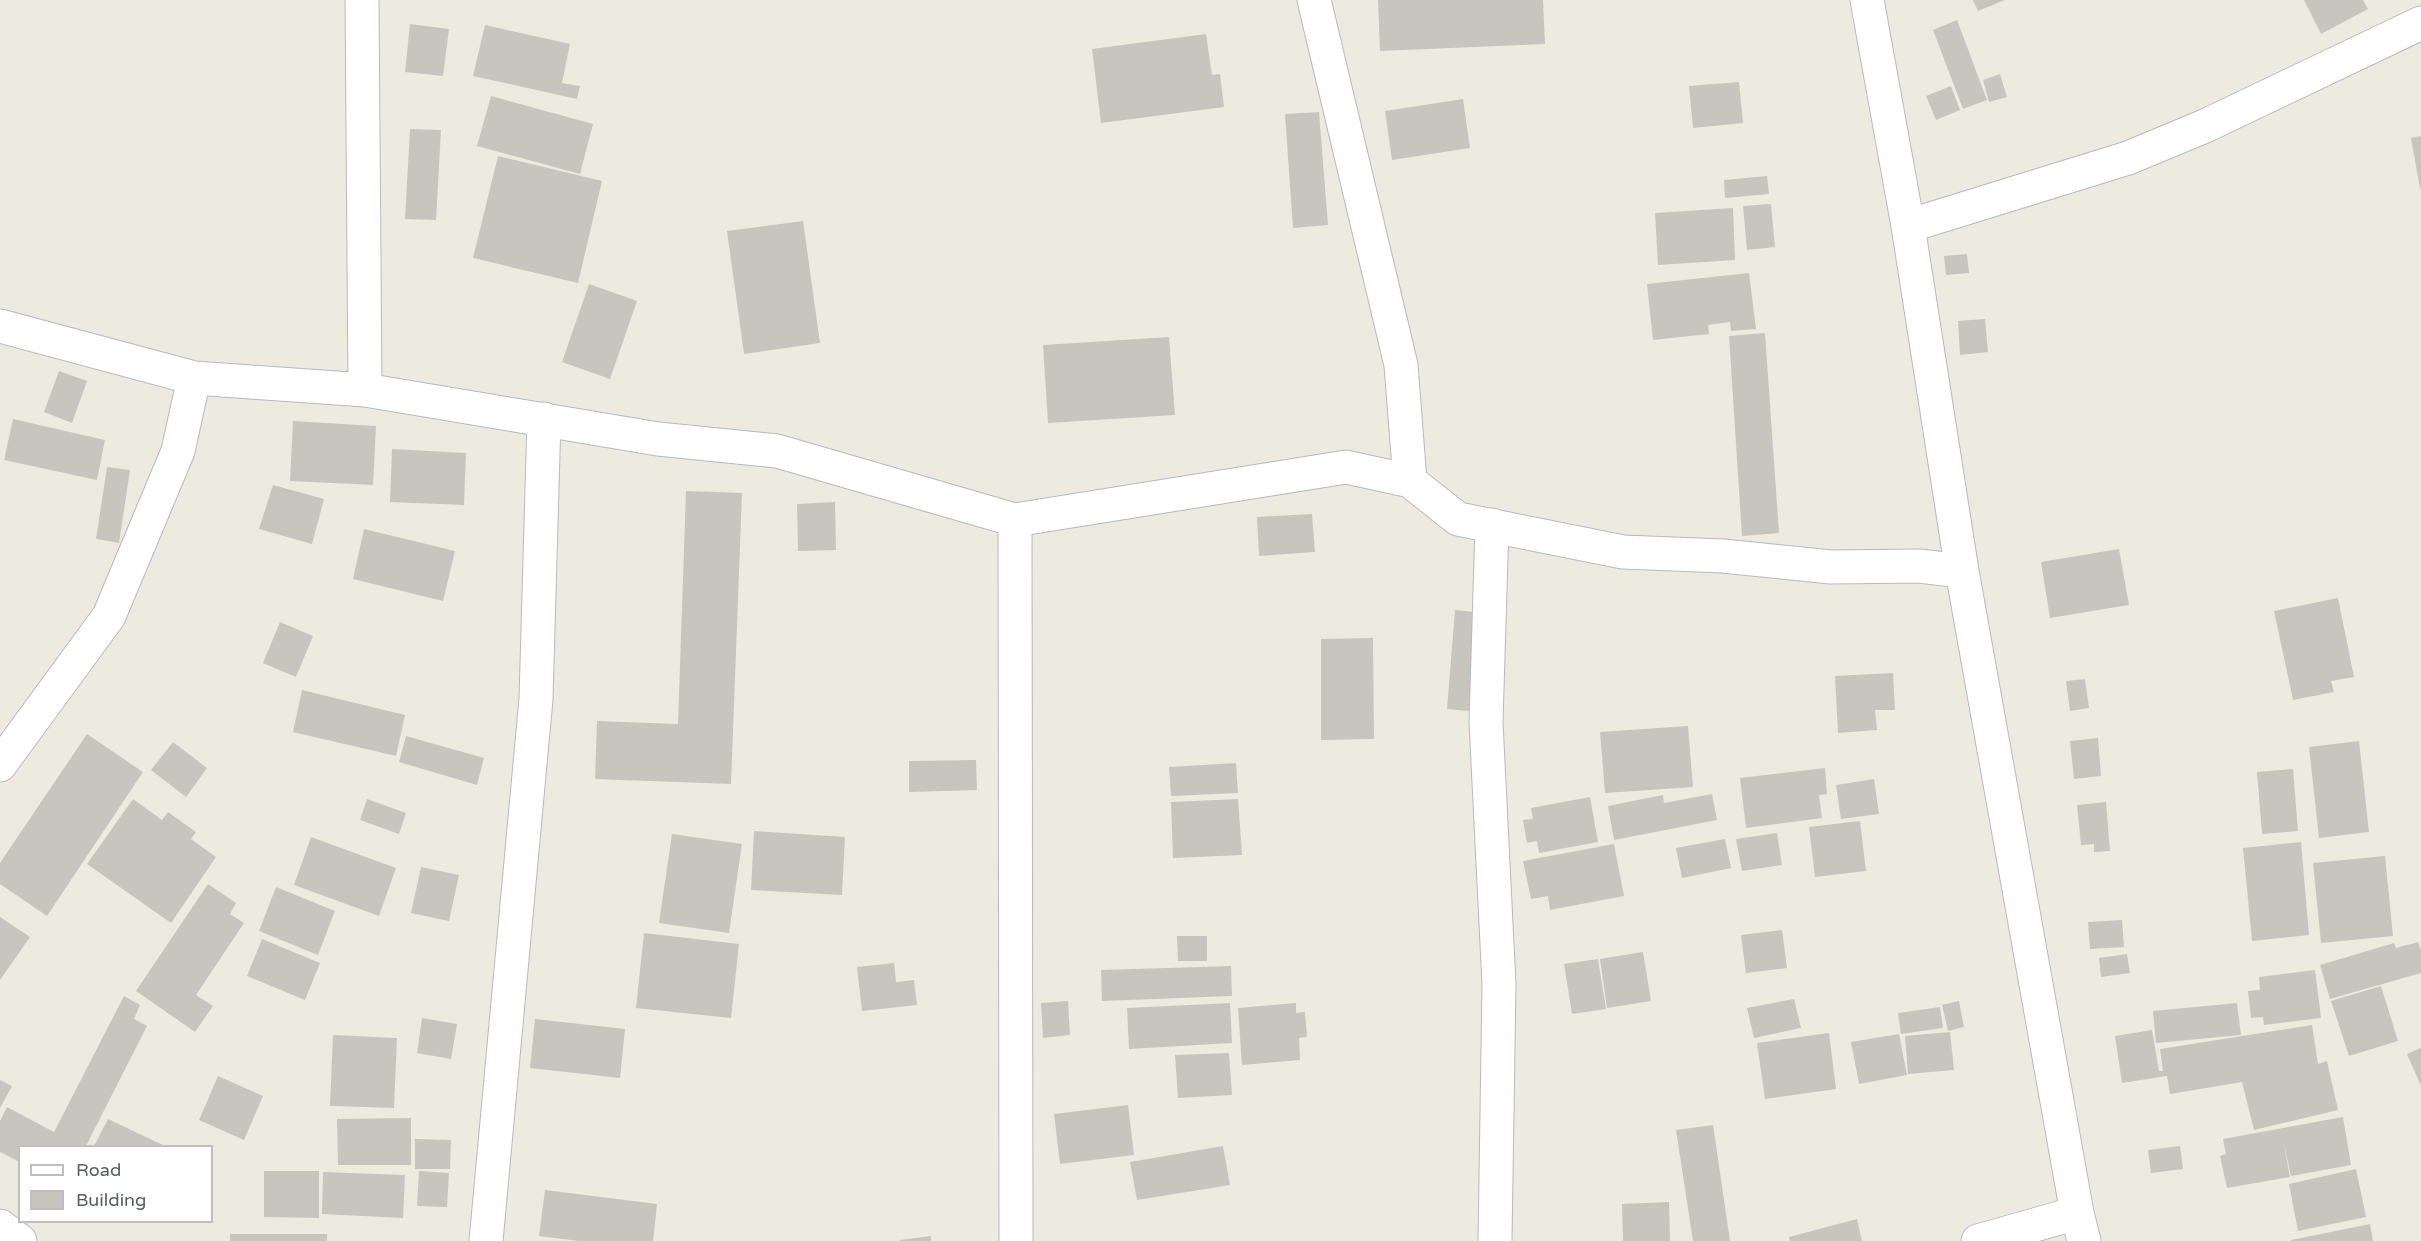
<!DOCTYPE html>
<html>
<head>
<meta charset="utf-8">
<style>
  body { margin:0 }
  #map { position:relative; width:2421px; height:1241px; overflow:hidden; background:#edebe0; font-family:"Varela Round",sans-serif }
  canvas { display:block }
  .legend { position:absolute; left:18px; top:1145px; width:195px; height:78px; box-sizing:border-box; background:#fff; border:2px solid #bdbec0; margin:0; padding:8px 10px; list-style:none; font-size:18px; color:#595d62 }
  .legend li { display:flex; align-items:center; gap:12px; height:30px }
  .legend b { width:30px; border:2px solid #bdbec0 }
</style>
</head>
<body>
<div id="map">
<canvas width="2421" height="1241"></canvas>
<ul class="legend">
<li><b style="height:8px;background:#fff"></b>Road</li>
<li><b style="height:16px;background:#c8c5be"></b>Building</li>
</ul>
</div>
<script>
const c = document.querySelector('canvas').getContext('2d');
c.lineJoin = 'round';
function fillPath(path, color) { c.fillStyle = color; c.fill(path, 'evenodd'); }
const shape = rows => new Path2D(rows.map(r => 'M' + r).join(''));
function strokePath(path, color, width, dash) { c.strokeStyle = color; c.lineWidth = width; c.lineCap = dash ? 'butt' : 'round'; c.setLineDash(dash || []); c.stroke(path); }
fillPath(shape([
  [1378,0,1543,0,1545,44,1380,51],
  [1973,0,2005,0,1978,11],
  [2304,0,2363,0,2368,9,2321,34],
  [1957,20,1987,100,1963,109,1933,30],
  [410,24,449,29,443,76,405,72],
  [485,25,570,44,562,83,580,86,577,99,473,76],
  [1206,34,1212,75,1220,74,1224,107,1101,123,1092,49],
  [2000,74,2007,97,1989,102,1983,80],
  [1739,82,1743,123,1693,128,1689,86],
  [1951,86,1960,110,1936,120,1926,96],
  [491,96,593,124,580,174,477,146],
  [1463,99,1470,148,1392,160,1385,111],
  [1319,112,1328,225,1293,228,1285,114],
  [410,129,441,130,436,220,405,219],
  [2421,136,2421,188,2420,188,2411,138],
  [498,156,602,181,578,283,473,258],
  [1767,176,1769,194,1725,198,1724,180],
  [1771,204,1775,247,1747,250,1743,206],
  [1733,208,1735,260,1658,265,1655,213],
  [803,221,820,343,744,354,727,231],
  [1967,254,1969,273,1946,275,1944,256],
  [1749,273,1756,329,1731,331,1730,322,1708,325,1709,334,1653,340,1647,284],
  [589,284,637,301,610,379,562,362],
  [1985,319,1988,352,1960,355,1958,321],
  [1765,333,1779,533,1742,536,1729,336],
  [1169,337,1175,415,1048,423,1043,345],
  [59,371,87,381,72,423,44,412],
  [13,419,105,440,97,480,4,460],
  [293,421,376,426,373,485,290,481],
  [392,449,466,453,464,505,390,502],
  [107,467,130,470,119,543,96,539],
  [273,485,324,499,312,544,259,529],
  [686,491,742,493,731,784,595,779,597,721,678,724],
  [835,502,836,550,798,551,797,504],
  [1312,514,1315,552,1259,556,1257,517],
  [364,529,455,551,443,601,353,579],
  [2119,549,2129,605,2050,618,2041,562],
  [2338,598,2354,677,2331,681,2334,692,2293,700,2274,611],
  [1455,610,1486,613,1479,712,1447,709],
  [280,622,313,636,296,677,263,663],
  [1373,638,1374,739,1321,740,1321,639],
  [1893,673,1895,710,1875,710,1877,730,1838,733,1835,676],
  [2085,679,2089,708,2070,711,2066,681],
  [302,690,405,715,396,756,293,732],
  [1688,726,1693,787,1605,793,1600,732],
  [87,734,143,772,47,916,0,884,0,863],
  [406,736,484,758,477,785,399,762],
  [2098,738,2101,776,2074,779,2070,741],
  [2359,741,2369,832,2319,838,2309,747],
  [173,742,207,768,186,797,151,770],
  [976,760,977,790,909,792,909,761],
  [1236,763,1238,793,1171,796,1169,767],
  [1825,768,1827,794,1819,795,1822,818,1746,828,1740,778],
  [2293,769,2298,831,2262,834,2257,772],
  [1874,779,1879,814,1841,819,1836,785],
  [1712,794,1717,820,1614,840,1608,806,1663,795,1664,803],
  [1590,797,1598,842,1539,853,1537,841,1527,843,1523,820,1533,819,1531,808],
  [133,799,162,820,168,812,196,832,191,839,216,857,171,923,87,864],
  [367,799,406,813,399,834,360,820],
  [1238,799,1242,855,1173,858,1171,802],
  [2106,802,2110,851,2094,852,2094,844,2081,845,2077,805],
  [1860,821,1866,871,1815,877,1809,827],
  [754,831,845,837,842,895,751,890],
  [1777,833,1782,865,1742,871,1736,839],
  [672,834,742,844,729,933,659,923],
  [311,837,396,868,379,916,294,885],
  [1725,839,1731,868,1682,878,1676,848],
  [2301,842,2309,935,2252,941,2243,848],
  [1614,844,1624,896,1550,910,1548,896,1531,899,1523,861],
  [2385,856,2393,936,2321,943,2313,863],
  [421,867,459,875,449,921,411,913],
  [208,884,236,903,230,914,244,923,196,995,213,1006,195,1032,136,991],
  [276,887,335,911,318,955,259,931],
  [0,917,30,937,0,980],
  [2122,920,2124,947,2090,949,2088,922],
  [1782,930,1787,968,1746,973,1741,935],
  [644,933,739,944,731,1018,636,1008],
  [1177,936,1207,936,1207,961,1178,961],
  [262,939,320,963,305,1000,247,976],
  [2418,942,2421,951,2421,973,2330,999,2320,965,2394,943,2396,948],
  [1643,952,1651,1001,1607,1008,1600,959],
  [2127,954,2130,973,2101,977,2099,958],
  [1598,959,1606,1009,1572,1014,1564,964],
  [894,963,896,982,914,980,917,1005,862,1011,857,967],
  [1231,966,1232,996,1102,1001,1101,970],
  [2315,970,2321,1018,2264,1025,2263,1017,2251,1018,2248,991,2260,990,2259,977],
  [2381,986,2398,1041,2349,1056,2331,1001],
  [124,996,140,1005,134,1019,147,1026,86,1146,20,1146,20,1162,0,1152,0,1121,7,1107,54,1132],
  [1794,999,1801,1028,1754,1038,1747,1008],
  [1068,1001,1070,1035,1043,1038,1041,1003],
  [1959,1001,1964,1027,1948,1031,1942,1005],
  [1230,1003,1232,1043,1129,1049,1127,1008],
  [1296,1003,1296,1013,1305,1012,1307,1037,1299,1038,1300,1060,1242,1065,1238,1008],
  [2237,1003,2241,1035,2156,1043,2153,1011],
  [1940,1007,1943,1028,1901,1034,1898,1013],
  [422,1018,457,1024,451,1059,417,1053],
  [535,1019,625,1029,620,1078,530,1068],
  [2312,1025,2318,1064,2327,1061,2338,1110,2254,1130,2242,1082,2170,1094,2167,1076,2122,1083,2115,1036,2152,1030,2159,1071,2163,1071,2160,1049],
  [1950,1032,1954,1070,1908,1074,1905,1036],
  [1829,1033,1836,1089,1765,1099,1757,1043],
  [1899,1034,1907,1075,1859,1084,1851,1042],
  [333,1035,397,1038,394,1108,330,1106],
  [2421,1048,2421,1086,2407,1054],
  [1229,1053,1232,1095,1178,1098,1175,1055],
  [218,1076,263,1096,244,1140,199,1120],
  [0,1080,12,1086,0,1108],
  [1128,1105,1134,1155,1060,1164,1054,1114],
  [2343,1117,2351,1165,2291,1176,2283,1140,2290,1177,2227,1188,2220,1156,2226,1154,2223,1139],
  [411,1118,411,1165,338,1165,337,1119],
  [108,1119,165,1146,94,1146],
  [1713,1125,1730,1241,1693,1241,1676,1130],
  [415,1139,451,1140,450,1169,415,1169],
  [1223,1146,1230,1185,1137,1200,1130,1162],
  [2180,1146,2183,1169,2151,1173,2148,1150],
  [2356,1169,2366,1217,2298,1231,2289,1184],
  [264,1171,319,1171,319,1218,264,1217],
  [419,1171,449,1173,447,1207,417,1206],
  [323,1172,405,1175,403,1218,322,1214],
  [545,1190,657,1204,653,1241,579,1241,539,1236],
  [1669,1202,1670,1241,1623,1241,1622,1204],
  [1857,1219,1862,1241,1790,1241,1789,1237],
  [2370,1224,2373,1241,2291,1241,2291,1240],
  [230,1234,327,1234,327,1241,230,1241],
  [931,1236,931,1241,900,1241,900,1240]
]), '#c8c5be');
const minor = shape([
  [362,0,365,390],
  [1314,0,1401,365,1410,481],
  [1867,0,1908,226,1962,571,2077,1213,2084,1241],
  [1908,226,2128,158,2205,126,2421,23],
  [0,326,194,378,365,390,658,439,777,451,1015,520,1346,467,1410,481,1458,519,1623,552,1723,556,1831,567,1919,566,1962,571],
  [1015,520,1016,1241],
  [1492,525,1486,722,1499,984,1495,1241],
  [0,765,109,616,178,451,194,378],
  [0,1226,20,1241],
  [486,1241,536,699,544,419],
  [1978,1241,2077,1213]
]);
strokePath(minor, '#b6b9be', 35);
strokePath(minor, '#fff', 33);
</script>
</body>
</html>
